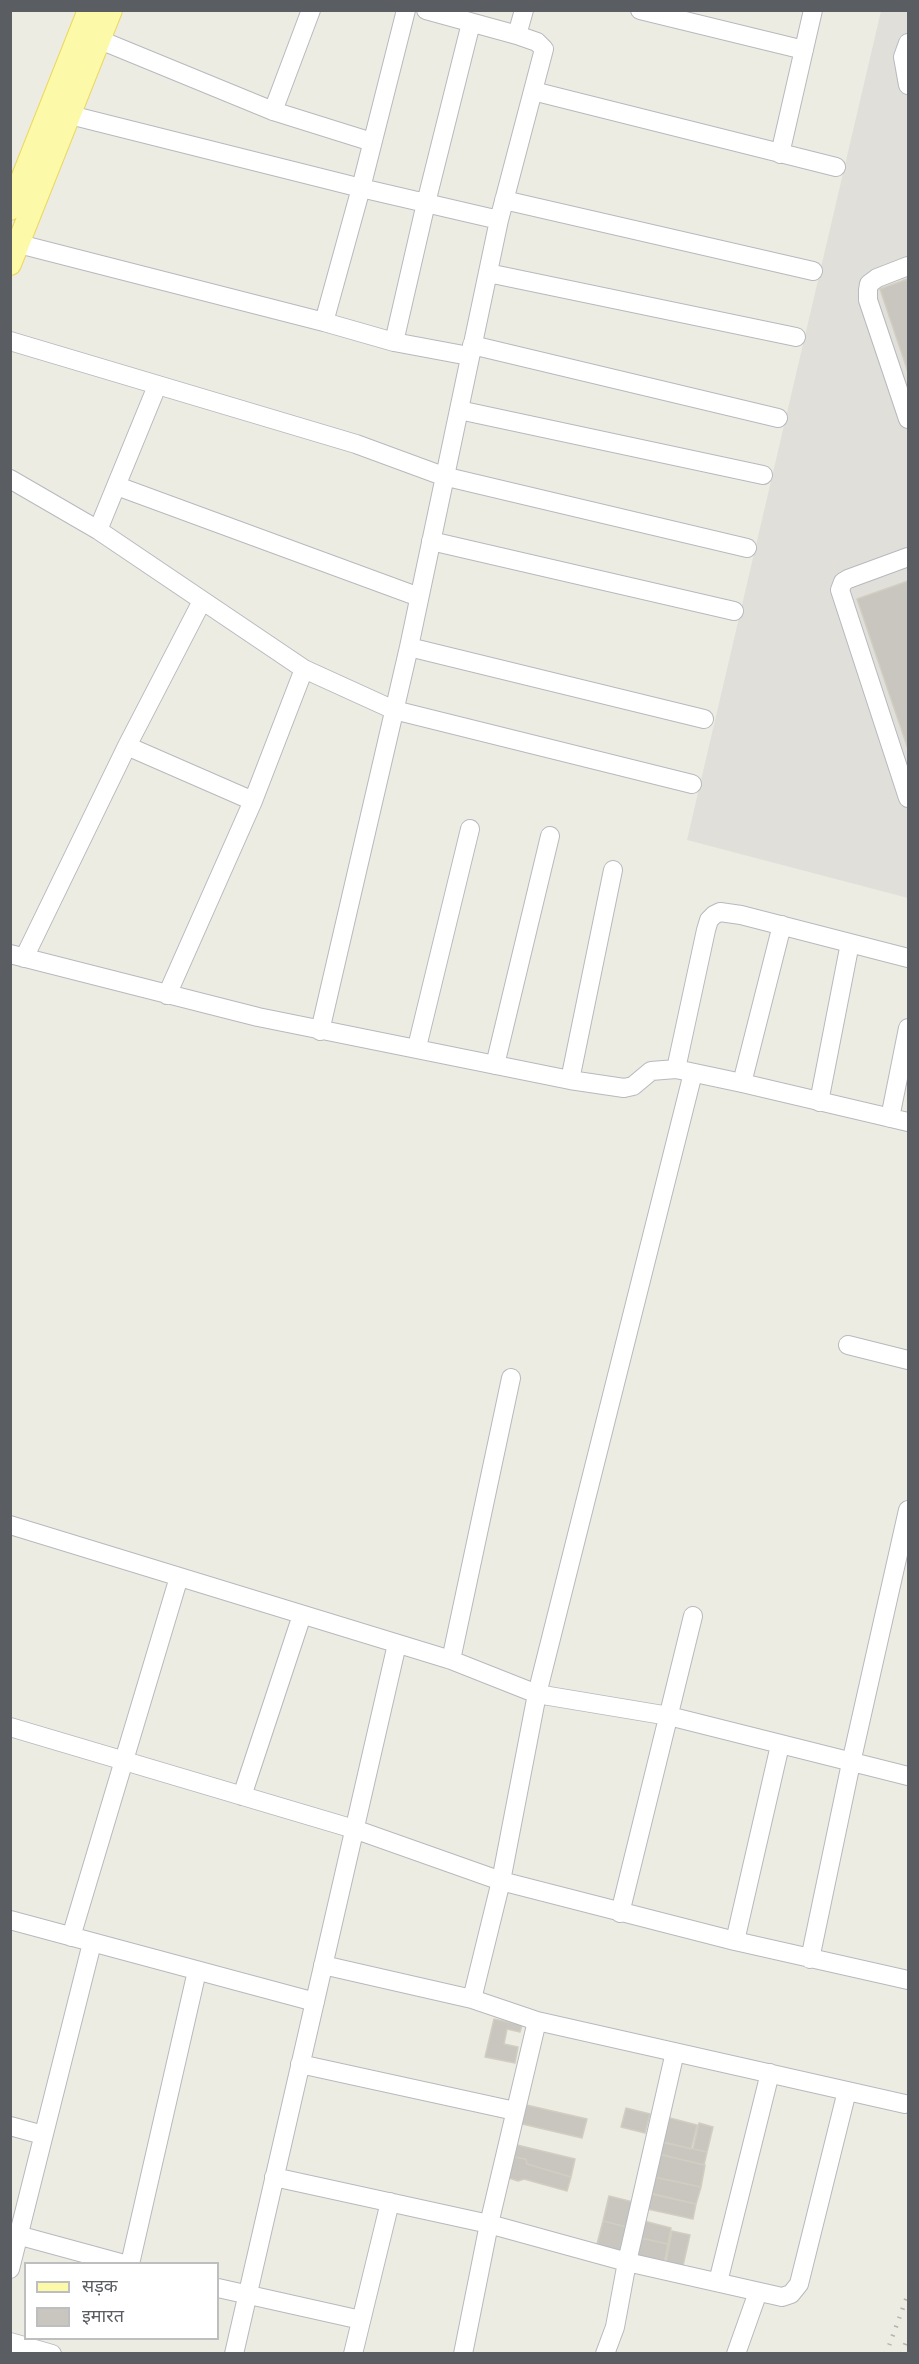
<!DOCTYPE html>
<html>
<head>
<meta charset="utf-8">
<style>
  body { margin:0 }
  #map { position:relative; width:919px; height:2364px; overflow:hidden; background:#edece2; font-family:Karla,"Noto Sans Devanagari",sans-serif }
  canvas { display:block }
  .frame { position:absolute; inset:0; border:12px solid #5a5d62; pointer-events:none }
  .legend { position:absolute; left:24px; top:2262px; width:195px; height:78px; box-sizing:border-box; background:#fff; border:2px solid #bdbec0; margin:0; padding:8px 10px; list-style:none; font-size:18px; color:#5a5d62 }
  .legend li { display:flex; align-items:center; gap:12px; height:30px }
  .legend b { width:30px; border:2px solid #bdbec0 }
</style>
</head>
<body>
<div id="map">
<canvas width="919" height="2364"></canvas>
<div class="frame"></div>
<ul class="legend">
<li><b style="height:8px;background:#fcfaa8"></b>सड़क</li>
<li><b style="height:16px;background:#c8c6bf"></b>इमारत</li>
</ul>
</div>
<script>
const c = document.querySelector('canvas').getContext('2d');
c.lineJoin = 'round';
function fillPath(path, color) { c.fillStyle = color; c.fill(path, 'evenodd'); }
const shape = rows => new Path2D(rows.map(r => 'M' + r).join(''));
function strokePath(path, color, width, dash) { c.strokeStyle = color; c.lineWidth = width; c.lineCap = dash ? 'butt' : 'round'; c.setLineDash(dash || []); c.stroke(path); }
fillPath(shape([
  [881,11,908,11,908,898,687,840]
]), '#e0dfda');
const building = shape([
  [908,279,908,372,880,289,908,279],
  [908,581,908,749,857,599,908,581],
  [494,2019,522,2025,520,2032,507,2029,504,2044,518,2047,515,2063,485,2057,494,2019],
  [522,2104,587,2119,582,2138,518,2123,522,2104],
  [626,2108,650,2114,645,2133,621,2127,626,2108],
  [666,2117,697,2125,691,2149,660,2141,666,2117],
  [699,2123,713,2127,707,2152,693,2149,699,2123],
  [661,2142,707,2152,704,2165,658,2154,661,2142],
  [517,2145,575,2159,571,2177,527,2164,526,2159,514,2157,517,2145],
  [658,2154,705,2165,701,2187,649,2176,658,2154],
  [514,2157,526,2159,527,2164,571,2177,567,2191,524,2179,518,2181,509,2178,514,2157],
  [654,2177,701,2187,696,2204,650,2193,654,2177],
  [646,2193,696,2204,693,2219,643,2208,646,2193],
  [609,2196,637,2203,631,2228,603,2221,609,2196],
  [640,2220,671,2228,668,2244,636,2237,640,2220],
  [603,2221,631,2228,626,2255,596,2248,603,2221],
  [672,2231,690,2235,682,2270,665,2267,672,2231],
  [636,2237,668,2244,663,2268,631,2261,636,2237]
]);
fillPath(building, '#c8c6bf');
strokePath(building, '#d1cec1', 1.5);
const minor = shape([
  [640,10,804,50],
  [517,35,524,10],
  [100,40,273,111,372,142],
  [908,43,903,57,908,85],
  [533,91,836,167],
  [273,111,311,10],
  [70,115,361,188,499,220],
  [780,154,813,10],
  [504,200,813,271],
  [19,244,324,322,394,342,469,356],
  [908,266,877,278,869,284,868,290,868,300,908,419],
  [488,273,796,337],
  [324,322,361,188,406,10],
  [10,341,356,444,443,476,747,548],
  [394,342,426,203,471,23],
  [472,345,778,418],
  [459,410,763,475],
  [10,479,98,530,304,669,394,710,692,784],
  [117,486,419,597],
  [98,530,157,386],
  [431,541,734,611],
  [908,557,848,579,843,582,840,590,908,798],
  [409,647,704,719],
  [127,746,253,801],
  [10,954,258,1017,570,1080,624,1088,633,1086,651,1071,676,1069,742,1083,908,1122],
  [24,958,127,746,202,601],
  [167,995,253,801,304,669],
  [320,1031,409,647,499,220,544,49,537,42,517,35,426,10],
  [417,1047,470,829],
  [495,1065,550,836],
  [676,1069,706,930,709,920,714,915,720,912,741,915,908,958],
  [570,1080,613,870],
  [742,1083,782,925],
  [819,1102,850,943],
  [890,1118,908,1028],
  [848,1345,908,1360],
  [10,1525,451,1660,537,1694,669,1716,908,1776],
  [451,1660,511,1378],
  [10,1727,354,1829,501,1881,735,1941,908,1980],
  [242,1796,302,1615],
  [620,1913,693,1616],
  [10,1920,315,2002],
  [71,1937,179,1577],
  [735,1941,780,1745],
  [810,1959,851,1763,908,1510],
  [323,1965,472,1999,537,2021,905,2104],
  [472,1999,501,1881,537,1694,693,1073],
  [300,2064,515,2111],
  [10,2126,43,2135],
  [274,2177,489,2224,627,2262,782,2297,791,2294,799,2284,847,2091],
  [10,2233,124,2264],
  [130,2264,197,1971],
  [10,2269,92,1943],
  [718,2282,770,2073],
  [218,2288,361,2320],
  [10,2342,52,2354],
  [234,2354,397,1644],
  [353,2354,390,2202],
  [463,2354,489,2224,537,2021],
  [605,2354,615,2327,627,2262,675,2052],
  [736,2354,758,2292]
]);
const major = shape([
  [10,209,89,10],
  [10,264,111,10]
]);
strokePath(minor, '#b7b9be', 20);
strokePath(major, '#ecd85c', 24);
strokePath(minor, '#fff', 18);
strokePath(major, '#fcfaa8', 22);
strokePath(shape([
  [886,2354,908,2294],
  [902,2354,908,2336]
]), '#b3b4b4', 4.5, [1.5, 8]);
</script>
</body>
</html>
